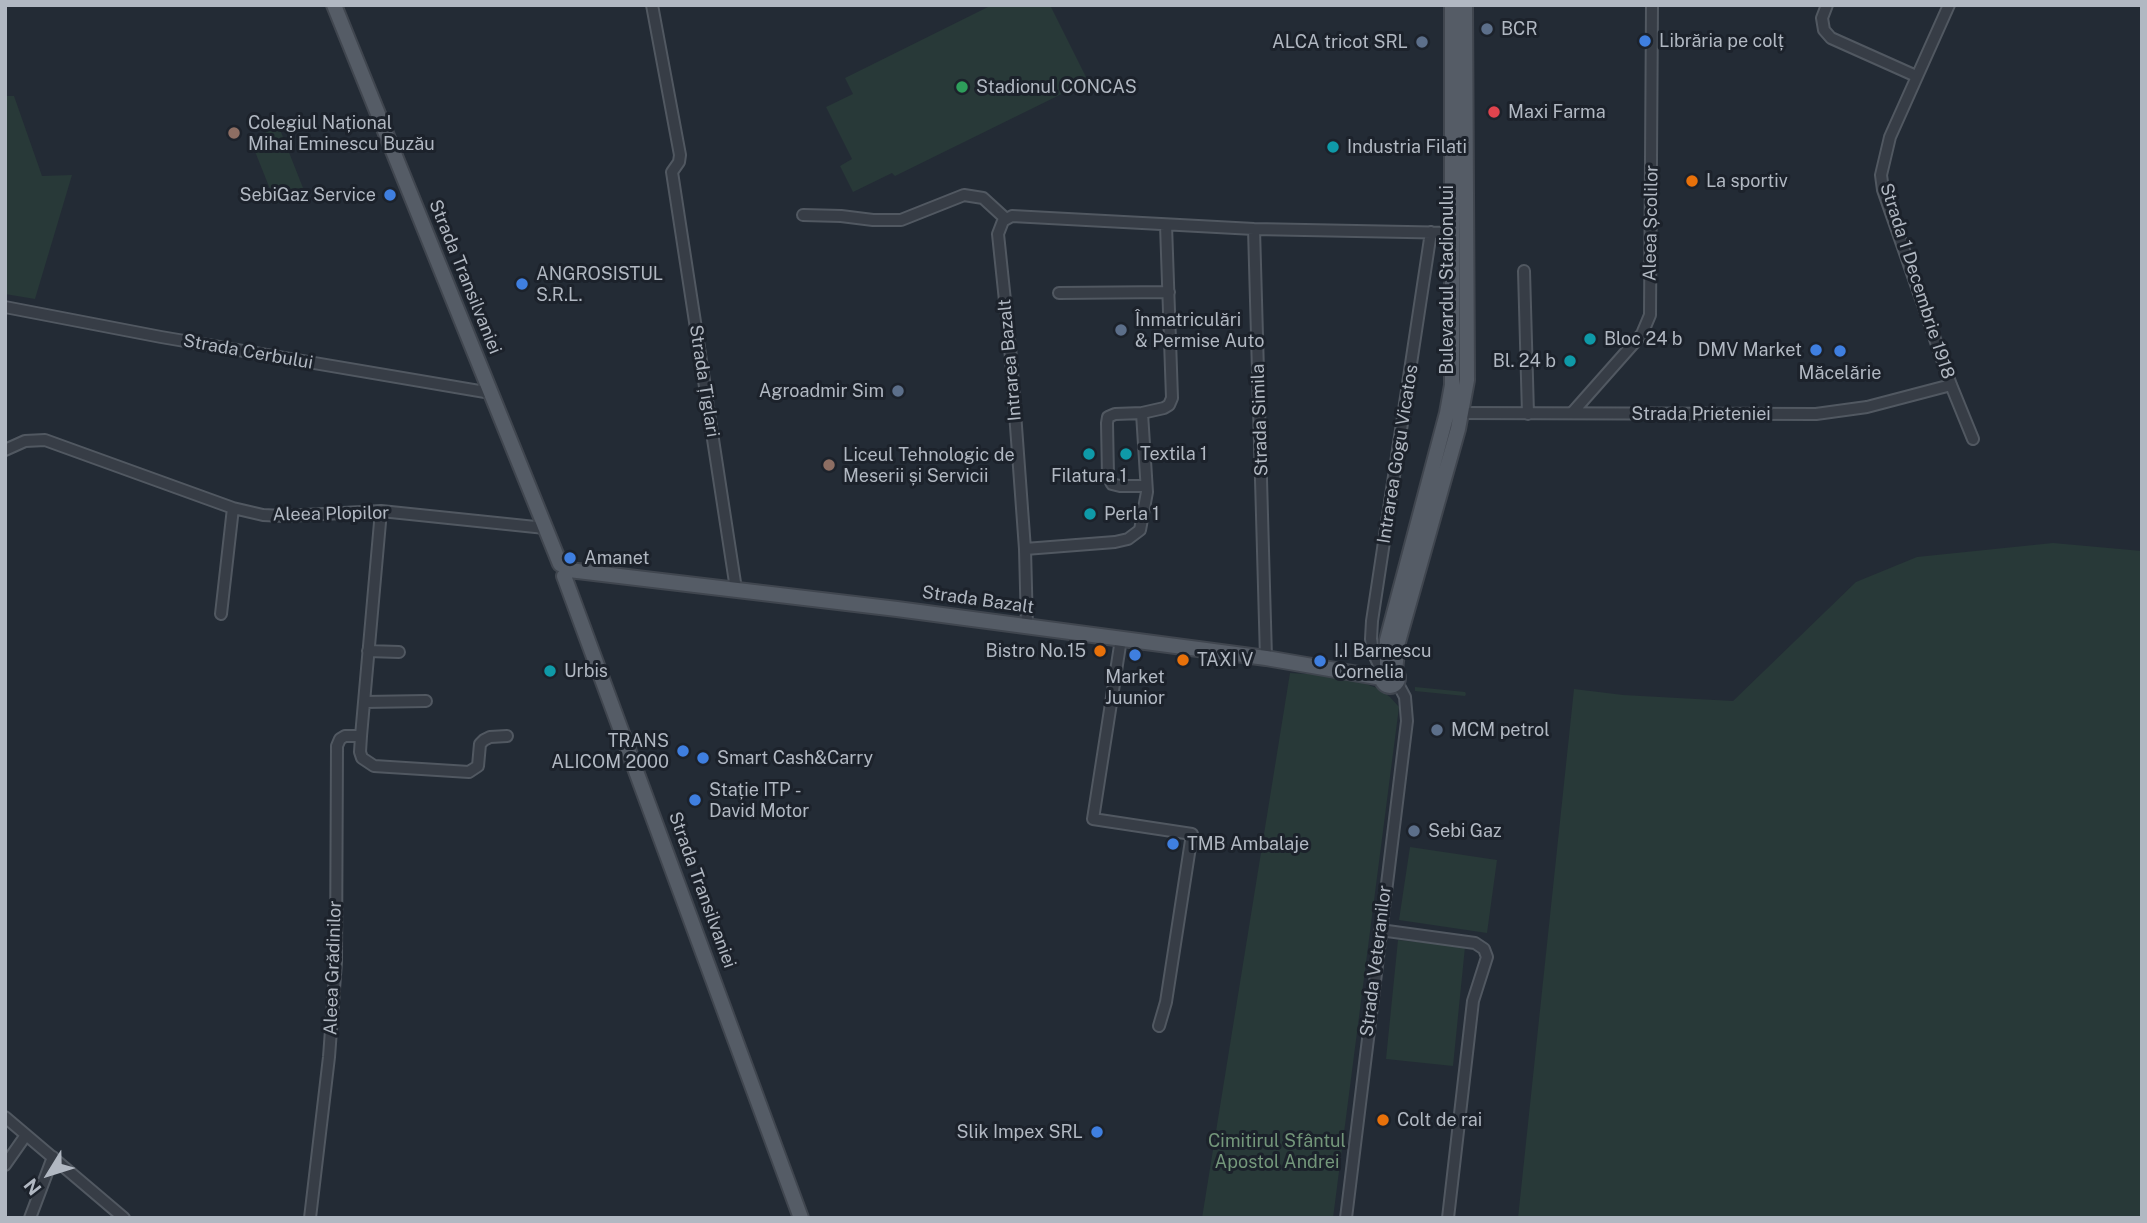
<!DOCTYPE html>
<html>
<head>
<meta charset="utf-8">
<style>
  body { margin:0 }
  #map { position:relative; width:2147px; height:1223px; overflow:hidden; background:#232b35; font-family:"Public Sans",sans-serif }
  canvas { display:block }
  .frame { position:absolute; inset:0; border:7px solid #b1b8c2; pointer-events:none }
  .north { position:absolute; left:14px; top:1139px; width:70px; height:70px; -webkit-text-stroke:5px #1c222b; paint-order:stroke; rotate:232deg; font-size:19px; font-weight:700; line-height:28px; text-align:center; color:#b1b8c2 }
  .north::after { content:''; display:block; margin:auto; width:24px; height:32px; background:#b1b8c2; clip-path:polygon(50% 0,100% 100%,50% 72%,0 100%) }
</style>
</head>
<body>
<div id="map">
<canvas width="2147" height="1223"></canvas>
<div class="frame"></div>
<div class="north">N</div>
</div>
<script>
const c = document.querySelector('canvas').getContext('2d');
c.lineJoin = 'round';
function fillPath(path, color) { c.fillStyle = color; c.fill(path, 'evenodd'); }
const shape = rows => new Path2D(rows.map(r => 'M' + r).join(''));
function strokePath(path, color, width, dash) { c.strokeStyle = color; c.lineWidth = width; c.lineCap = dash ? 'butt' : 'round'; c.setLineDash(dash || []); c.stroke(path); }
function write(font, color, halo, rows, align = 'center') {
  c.font = font + ' "Public Sans",sans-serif'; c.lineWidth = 6; c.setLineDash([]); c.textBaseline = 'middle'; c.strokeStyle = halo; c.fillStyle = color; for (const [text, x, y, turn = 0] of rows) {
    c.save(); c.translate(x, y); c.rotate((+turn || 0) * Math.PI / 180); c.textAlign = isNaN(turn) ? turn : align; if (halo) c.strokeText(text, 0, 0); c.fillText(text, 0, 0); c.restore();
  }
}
fillPath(shape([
  [992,5,1050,5,1088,81,895,176,892,173,853,192,840,166,852,159,826,107,853,94,845,78],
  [5,96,14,96,42,176,72,175,35,299,5,294],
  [279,127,305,193,276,204,250,139],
  [2053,543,2142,551,2142,1218,1518,1218,1574,689,1623,695,1733,701,1856,582,1917,557],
  [1290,673,1343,676,1377,688,1390,697,1399,707,1333,1218,1202,1218],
  [1415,687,1465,692,1466,694,1465,696,1415,691],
  [1410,847,1497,860,1487,933,1399,920],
  [1398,940,1465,947,1453,1066,1386,1059]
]), '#283938');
const minor = shape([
  [652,5,680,155,679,162,672,172,736,589],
  [1827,5,1822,18,1824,30,1831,38,1916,76],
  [1949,5,1890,137,1881,175,1883,190,1951,385,1973,439],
  [803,215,841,216,873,220,901,220,964,195,983,198,1006,219],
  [1254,229,1266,658],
  [1524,271,1528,414],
  [1059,293,1169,292],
  [5,307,161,337,491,393],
  [1453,413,1816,414,1867,407,1951,385],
  [1572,413,1642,334,1650,315,1652,5],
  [5,450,25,441,45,440,233,508,263,515,285,516,381,511,545,528],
  [1146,486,1120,486,1112,484,1108,476,1107,423,1108,417,1115,414,1142,413,1164,408,1169,405,1172,398,1166,225],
  [381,511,361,736,360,752,362,758,374,766,469,772,478,766,480,744,484,740,490,737,507,736],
  [1025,549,1115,542,1128,539,1140,530,1147,492,1142,413],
  [221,614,233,508],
  [1027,627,1025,549,1011,358,998,234,1003,221,1012,216,1254,229,1458,233],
  [1121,639,1093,819,1192,834,1166,1002,1159,1026],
  [368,651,399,652],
  [1383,674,1373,652,1371,639,1372,621,1431,232],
  [365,702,426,701],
  [1380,930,1475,943,1484,949,1487,957,1473,1001,1448,1218],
  [5,1117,124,1218],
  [5,1165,26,1135],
  [30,1218,53,1157],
  [310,1218,329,1057,336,962,337,746,340,739,345,736,361,736],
  [1346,1218,1407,721,1405,697,1397,682]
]);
const major = shape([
  [334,5,560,564],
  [569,570,897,609,1266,658,1382,678],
  [564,576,801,1218],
  '1382 678a8 8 0 1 1 16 0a8 8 0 1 1-16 0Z',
  [1387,670,1387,640,1447,413,1452,385,1452,5],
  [1395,671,1398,642,1458,429,1467,380,1465,5]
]);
strokePath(minor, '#515861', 14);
strokePath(major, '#40464f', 18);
strokePath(minor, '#373d46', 10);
strokePath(major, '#555c66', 14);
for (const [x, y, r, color] of [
  [1487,29,7,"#5c6f8a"],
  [1645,41,7,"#3f7fe0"],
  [1422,42,7,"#5c6f8a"],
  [962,87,7,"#2e9e5b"],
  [1494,112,7,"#e0444e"],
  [234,133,7,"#8d6e63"],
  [1333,147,7,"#0f9aa8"],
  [1692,181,7,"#e8710a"],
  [390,195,7,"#3f7fe0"],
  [522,284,7,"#3f7fe0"],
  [1121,330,7,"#5c6f8a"],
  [1590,339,7,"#0f9aa8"],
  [1816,350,7,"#3f7fe0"],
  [1840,351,7,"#3f7fe0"],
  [1570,361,7,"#0f9aa8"],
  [898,391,7,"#5c6f8a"],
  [1089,454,7,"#0f9aa8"],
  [1126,454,7,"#0f9aa8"],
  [829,465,7,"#8d6e63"],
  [1090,514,7,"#0f9aa8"],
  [570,558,7,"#3f7fe0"],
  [1100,651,7,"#e8710a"],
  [1135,655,7,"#3f7fe0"],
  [1183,660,7,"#e8710a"],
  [1320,661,7,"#3f7fe0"],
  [550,671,7,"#0f9aa8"],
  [1437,730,7,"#5c6f8a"],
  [683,751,7,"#3f7fe0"],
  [703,758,7,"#3f7fe0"],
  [695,800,7,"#3f7fe0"],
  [1414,831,7,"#5c6f8a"],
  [1173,844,7,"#3f7fe0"],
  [1383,1120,7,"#e8710a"],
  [1097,1132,7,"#3f7fe0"]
]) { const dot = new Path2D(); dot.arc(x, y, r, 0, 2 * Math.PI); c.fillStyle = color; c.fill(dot); strokePath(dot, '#1c222b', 2.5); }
write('18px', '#b1b8c2', '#1c222b', [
  ["BCR",1501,29],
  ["Librăria pe colț",1659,41],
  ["ALCA tricot SRL",1408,42,"right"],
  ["Stadionul CONCAS",976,87],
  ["Maxi Farma",1508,112],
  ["Colegiul Național",248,123],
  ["Mihai Eminescu Buzău",248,144],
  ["Industria Filati",1347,147],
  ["La sportiv",1706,181],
  ["SebiGaz Service",376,195,"right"],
  ["ANGROSISTUL",536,274],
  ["S.R.L.",536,295],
  ["Înmatriculări",1135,320],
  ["& Permise Auto",1135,341],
  ["Bloc 24 b",1604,339],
  ["DMV Market",1802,350,"right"],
  ["Bl. 24 b",1556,361,"right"],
  ["Măcelărie",1840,373,"center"],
  ["Agroadmir Sim",884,391,"right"],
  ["Textila 1",1140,454],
  ["Liceul Tehnologic de",843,455],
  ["Meserii și Servicii",843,476],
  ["Filatura 1",1089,476,"center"],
  ["Perla 1",1104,514],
  ["Amanet",584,558],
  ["Bistro No.15",1086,651,"right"],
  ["I.I Barnescu",1334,651],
  ["Cornelia",1334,672],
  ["TAXI V",1197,660],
  ["Urbis",564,671],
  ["Market",1135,677,"center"],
  ["Juunior",1135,698,"center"],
  ["MCM petrol",1451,730],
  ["TRANS",669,741,"right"],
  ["ALICOM 2000",669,762,"right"],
  ["Smart Cash&Carry",717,758],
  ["Stație ITP -",709,790],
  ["David Motor",709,811],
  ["Sebi Gaz",1428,831],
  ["TMB Ambalaje",1187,844],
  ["Colt de rai",1397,1120],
  ["Slik Impex SRL",1083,1132,"right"]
], 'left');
write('18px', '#b1b8c2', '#1c222b', [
  ["Aleea Școlilor",1651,223,-89],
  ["Strada Transilvaniei",465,277,68],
  ["Bulevardul Stadionului",1447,280,-90],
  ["Strada 1 Decembrie 1918",1917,281,72],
  ["Strada Cerbului",248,352,10],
  ["Intrarea Bazalt",1010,360,-95],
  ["Strada Țiglari",704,381,81],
  ["Strada Prieteniei",1701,414],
  ["Strada Simila",1260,420,-92],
  ["Intrarea Gogu Vicatos",1398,454,-81],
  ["Aleea Plopilor",331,514,-1],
  ["Strada Bazalt",978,600,8],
  ["Strada Transilvaniei",702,890,70],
  ["Strada Veteranilor",1376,961,-83],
  ["Aleea Grădinilor",333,968,-88]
]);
write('18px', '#73967a', '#1c222b', [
  ["Cimitirul Sfântul",1277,1141],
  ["Apostol Andrei",1277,1162]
]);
</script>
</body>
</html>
